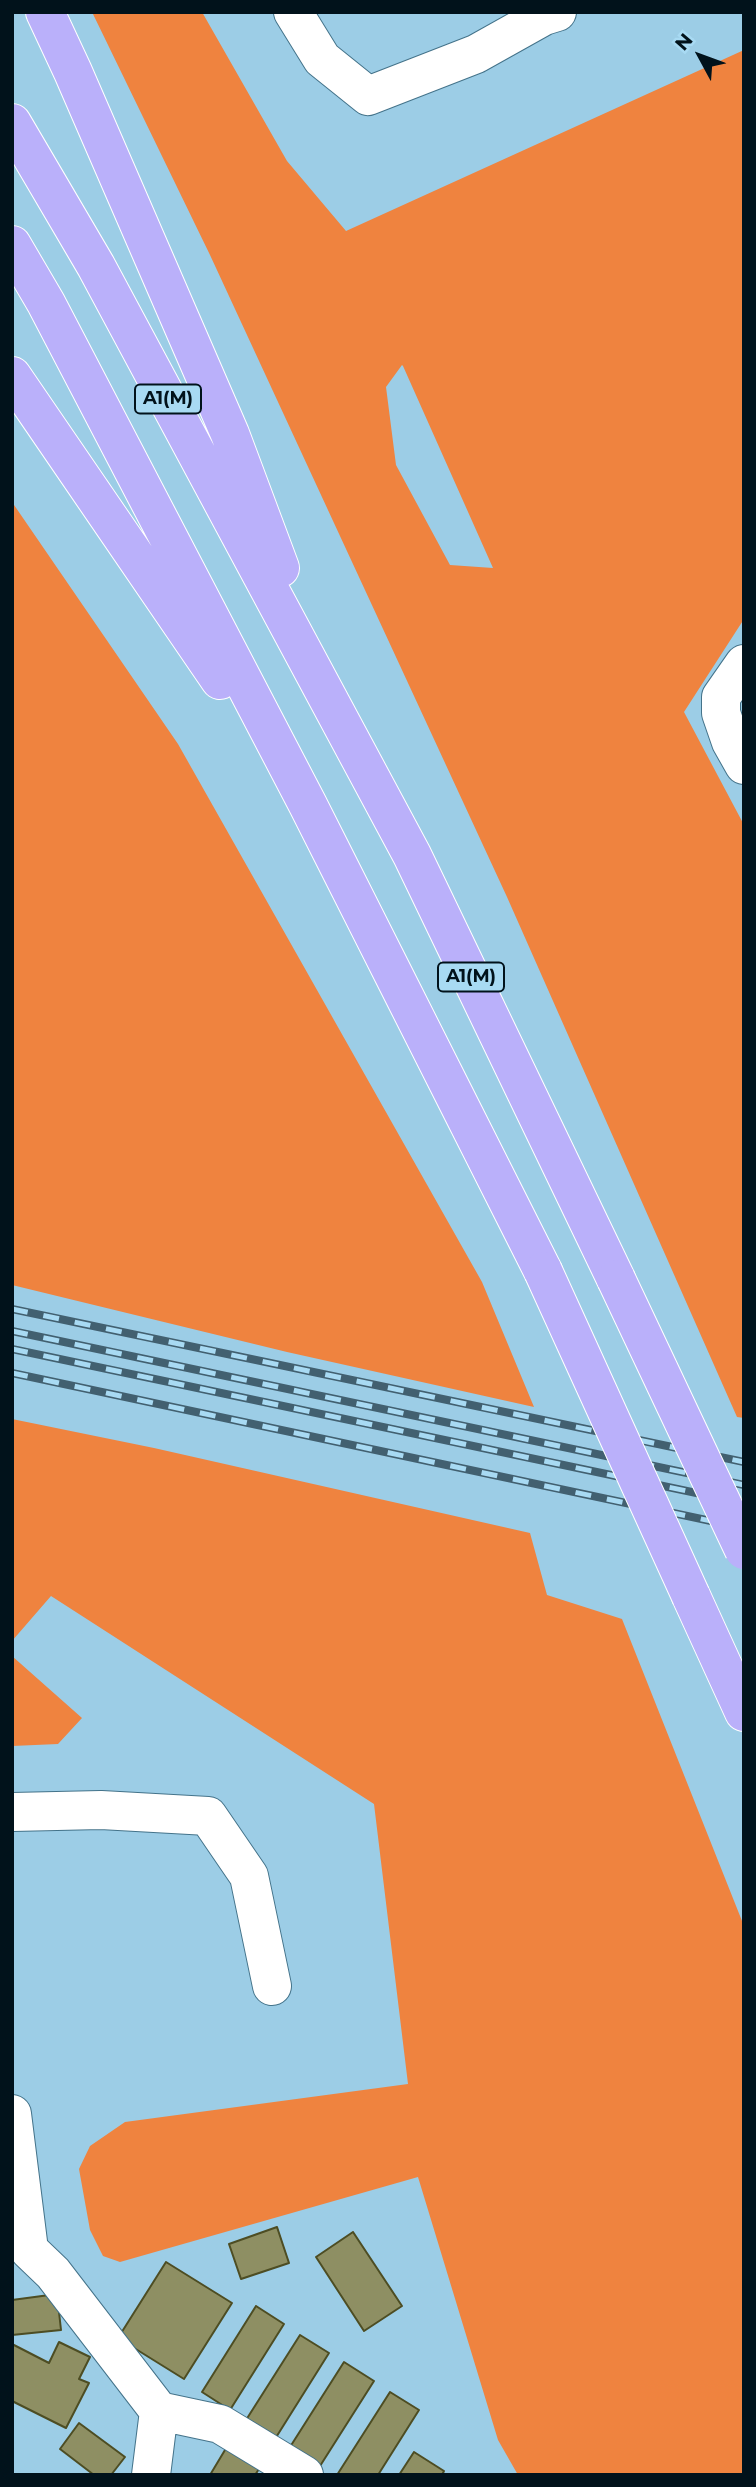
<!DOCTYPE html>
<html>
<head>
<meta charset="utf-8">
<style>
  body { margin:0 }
  #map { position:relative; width:756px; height:2487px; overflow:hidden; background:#9ccde6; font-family:Montserrat,sans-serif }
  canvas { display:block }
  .frame { position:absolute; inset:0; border:14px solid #01121b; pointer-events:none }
  .north { position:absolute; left:665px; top:21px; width:70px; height:70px; -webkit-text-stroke:5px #a8daf3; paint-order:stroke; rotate:311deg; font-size:19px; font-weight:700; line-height:28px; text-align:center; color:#01121b }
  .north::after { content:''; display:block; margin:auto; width:24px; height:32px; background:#01121b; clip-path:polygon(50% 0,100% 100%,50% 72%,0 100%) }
</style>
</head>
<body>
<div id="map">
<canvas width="756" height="2487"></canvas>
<div class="frame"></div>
<div class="north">N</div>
</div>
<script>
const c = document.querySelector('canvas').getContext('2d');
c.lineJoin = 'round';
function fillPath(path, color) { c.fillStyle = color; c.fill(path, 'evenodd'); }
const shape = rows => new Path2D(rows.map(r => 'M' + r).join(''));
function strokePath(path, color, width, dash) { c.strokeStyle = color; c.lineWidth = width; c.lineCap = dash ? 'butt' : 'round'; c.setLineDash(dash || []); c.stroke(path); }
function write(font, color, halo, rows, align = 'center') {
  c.font = font + ' Montserrat,sans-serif'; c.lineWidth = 7; c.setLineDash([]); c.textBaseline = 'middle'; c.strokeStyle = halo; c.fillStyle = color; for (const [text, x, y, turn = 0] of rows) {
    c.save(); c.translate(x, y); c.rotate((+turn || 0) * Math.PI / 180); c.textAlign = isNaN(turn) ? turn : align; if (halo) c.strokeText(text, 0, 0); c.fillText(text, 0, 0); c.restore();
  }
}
fillPath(shape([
  [92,12,202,12,287,161,346,231,744,50,744,619,684,712,744,825,744,1418,737,1417,507,897,210,255],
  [402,365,403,366,493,568,450,565,396,465,386,387],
  [12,502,178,744,482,1282,534,1407,287,1352,12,1285],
  [12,1419,154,1448,530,1533,547,1595,622,1619,744,1926,744,2475,518,2475,498,2440,418,2177,120,2262,103,2256,90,2230,79,2169,90,2146,125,2122,408,2084,374,1804,51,1596,12,1641],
  [12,1656,82,1718,58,1744,12,1746]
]), '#ef833f');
const building = shape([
  [277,2227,289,2263,241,2279,229,2244,277,2227],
  [353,2232,402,2306,364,2331,316,2257,353,2232],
  [166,2262,232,2303,184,2379,118,2338,166,2262],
  [57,2294,61,2330,12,2335,12,2300,57,2294],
  [256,2306,284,2324,230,2410,202,2392,256,2306],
  [300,2335,329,2353,275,2439,246,2420,300,2335],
  [59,2342,90,2357,79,2379,89,2383,66,2428,12,2401,12,2344,49,2363,59,2342],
  [344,2362,374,2381,320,2466,290,2447,344,2362],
  [390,2392,419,2410,378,2475,337,2475,390,2392],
  [79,2423,125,2457,111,2475,94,2475,60,2449,79,2423],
  [228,2445,261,2466,255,2475,210,2475,228,2445],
  [414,2452,444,2471,442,2475,399,2475,414,2452]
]);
fillPath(building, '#8e8f63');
strokePath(building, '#4d4d23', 2);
const minor = shape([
  [293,12,322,59,368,96,476,54,544,16,557,12],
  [744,664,721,697,721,713,731,742,744,765],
  [12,1812,101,1810,208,1816,249,1876,272,1986],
  [12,2114,29,2250,53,2273,159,2411,151,2475],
  [159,2411,220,2424,304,2475]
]);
const highway = shape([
  [45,12,73,72,230,434,280,568],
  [12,123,96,266,412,855,616,1279],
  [12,245,46,303,308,805,543,1271],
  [12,376,220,680],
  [691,1596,744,1712]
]);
strokePath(minor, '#44738a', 40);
strokePath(highway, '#fff', 40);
strokePath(minor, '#fff', 38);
strokePath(highway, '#bab0fa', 38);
const rail = shape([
  [12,1309,744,1462],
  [12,1331,744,1485],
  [12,1349,744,1503],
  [12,1373,744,1528]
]);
strokePath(rail, '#426070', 8);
strokePath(rail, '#a8daf3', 5, [16]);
const highwayBridge = shape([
  [543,1271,691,1596],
  [616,1279,744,1550]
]);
strokePath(highwayBridge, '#fff', 40, []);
strokePath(highwayBridge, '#bab0fa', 38);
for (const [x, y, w] of [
  [168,399,66],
  [471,977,66]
]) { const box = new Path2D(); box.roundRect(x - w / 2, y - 14.5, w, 29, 5); c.fillStyle = '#a8daf3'; c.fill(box); strokePath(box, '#01121b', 2); }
write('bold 18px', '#01121b', null, [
  ["A1(M)",168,399],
  ["A1(M)",471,977]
]);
</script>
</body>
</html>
